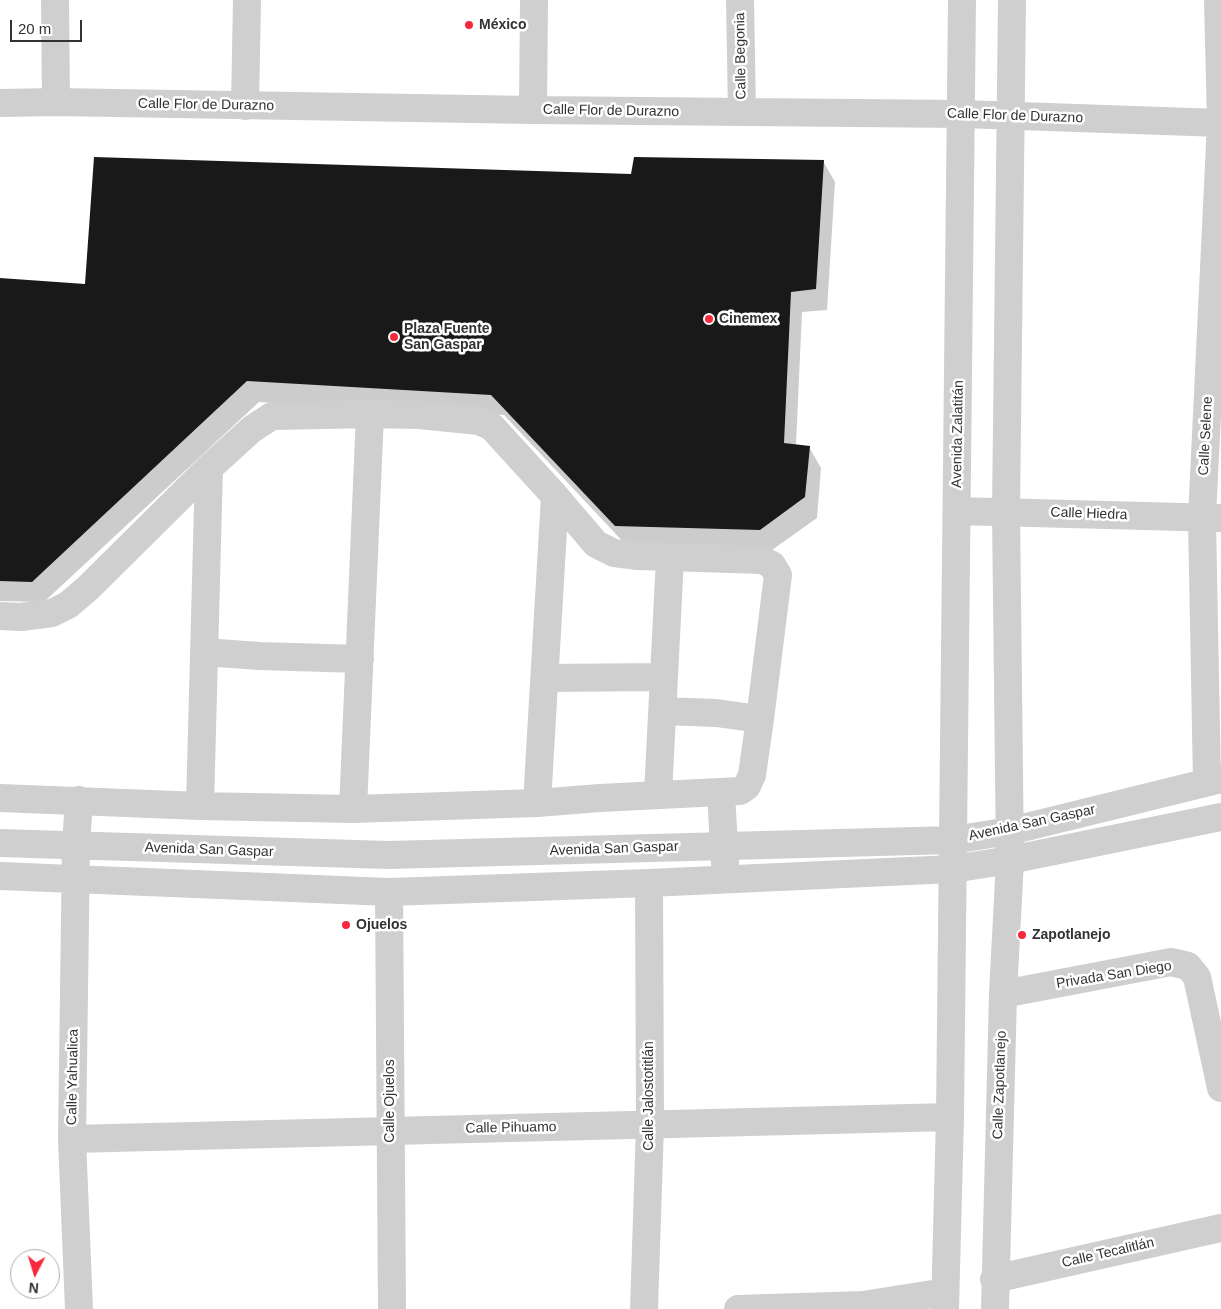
<!DOCTYPE html>
<html>
<head>
<meta charset="utf-8">
<style>
  body { margin:0 }
  #map { position:relative; width:1221px; height:1309px; overflow:hidden; background:#fff; font-family:Arial,sans-serif }
  canvas { display:block }
  .north { position:absolute; left:10px; top:1249px; width:50px; height:50px; box-sizing:border-box; background:#fff; border:1px solid #adadad; border-radius:50%; rotate:185deg; font-size:14px; font-weight:700; line-height:20px; text-align:center; color:#323232 }
  .north::after { content:''; display:block; margin:auto; width:18px; height:22px; background:#f5283d; clip-path:polygon(50% 0,100% 100%,50% 72%,0 100%) }
  .scale { position:absolute; left:10px; top:20px; width:72px; height:22px; box-sizing:border-box; border:2px solid #323232; border-top:0; padding-left:6px; font-size:15px; line-height:18px; white-space:nowrap; color:#323232; -webkit-text-stroke:4px #fff; paint-order:stroke }
</style>
</head>
<body>
<div id="map">
<canvas width="1221" height="1309"></canvas>
<div class="north">N</div>
<div class="scale">20 m</div>
</div>
<script>
const c = document.querySelector('canvas').getContext('2d');
c.lineJoin = 'round';
function fillPath(path, color) { c.fillStyle = color; c.fill(path, 'evenodd'); }
const shape = rows => new Path2D(rows.map(r => 'M' + r).join(''));
function strokePath(path, color, width, dash) { c.strokeStyle = color; c.lineWidth = width; c.lineCap = dash ? 'butt' : 'round'; c.setLineDash(dash || []); c.stroke(path); }
function write(font, color, halo, rows, align = 'center') {
  c.font = font + ' Arial,sans-serif'; c.lineWidth = 5; c.setLineDash([]); c.textBaseline = 'middle'; c.strokeStyle = halo; c.fillStyle = color; for (const [text, x, y, turn = 0] of rows) {
    c.save(); c.translate(x, y); c.rotate((+turn || 0) * Math.PI / 180); c.textAlign = isNaN(turn) ? turn : align; if (halo) c.strokeText(text, 0, 0); c.fillText(text, 0, 0); c.restore();
  }
}
fillPath(shape([
  [823,161,835,182,827,310,802,312,796,445,809,447,821,468,817,518,772,550,628,547,504,415,259,402,44,602,0,601,0,280,87,285,632,175]
]), '#0003');
fillPath(shape([
  [94,157,631,174,634,157,824,160,816,289,791,292,784,443,810,446,805,497,760,530,615,526,491,395,247,381,32,582,0,581,0,278,85,284]
]), '#191919');
strokePath(shape([
  [55,0,56,102],
  [740,0,742,112],
  [0,103,56,102,533,110,962,114,1221,123],
  [245,106,247,0],
  [533,110,534,0],
  [957,511,1220,518],
  [0,616,21,617,52,613,68,605,88,588,209,468,252,429,272,416,370,414,419,415,479,421,492,427,555,496,596,544,614,553,638,556,762,560,772,565,778,575,760,719,752,775,747,786,740,791,600,798,537,803,353,809,200,806,0,798],
  [204,652,259,656,360,659],
  [545,678,664,677],
  [663,711,716,713,760,719],
  [1207,782,1202,518,1221,123,1218,0],
  [721,793,725,863],
  [658,794,670,558],
  [79,800,76,845,72,1139,79,1309],
  [537,803,555,496],
  [200,806,209,468],
  [353,809,370,414],
  [0,843,388,855,953,840,1010,831,1221,779],
  [0,876,389,892,649,883,953,869,1010,860,1221,817],
  [389,892,392,1309],
  [1003,994,1171,962,1188,966,1197,977,1221,1088],
  [72,1139,950,1117],
  [994,1279,1221,1228],
  [644,1309,650,1125,649,883],
  [738,1309,863,1305,945,1292],
  [945,1309,950,1117,962,0],
  [995,1309,1003,994,1010,860,1006,511,1012,0]
]), '#cfcfcf', 28);
for (const [x, y, r, color] of [
  [469,25,5,"#f5283d"],
  [709,319,5,"#f5283d"],
  [394,337,5,"#f5283d"],
  [346,925,5,"#f5283d"],
  [1022,935,5,"#f5283d"]
]) { const dot = new Path2D(); dot.arc(x, y, r, 0, 2 * Math.PI); c.fillStyle = color; c.fill(dot); strokePath(dot, '#fff', 2); }
write('bold 14px', '#323232', '#fff', [
  ["México",479,25],
  ["Cinemex",719,319],
  ["Plaza Fuente",404,329],
  ["San Gaspar",404,345],
  ["Ojuelos",356,925],
  ["Zapotlanejo",1032,935]
], 'left');
write('14px', '#323232', '#fff', [
  ["Calle Begonia",741,56,-91],
  ["Calle Flor de Durazno",206,105,1],
  ["Calle Flor de Durazno",611,111,1],
  ["Calle Flor de Durazno",1015,116,2],
  ["Avenida Zalatitán",958,434,-89],
  ["Calle Selene",1206,436,-87],
  ["Calle Hiedra",1089,514,2],
  ["Avenida San Gaspar",1032,823,-12],
  ["Avenida San Gaspar",614,849,-2],
  ["Avenida San Gaspar",209,850,2],
  ["Privada San Diego",1114,975,-9],
  ["Calle Yahualica",73,1077,-89],
  ["Calle Zapotlanejo",1000,1085,-88],
  ["Calle Jalostotitlán",649,1096,-90],
  ["Calle Ojuelos",390,1101,-90],
  ["Calle Pihuamo",511,1128,-1],
  ["Calle Tecalitlán",1108,1253,-13]
]);
</script>
</body>
</html>
